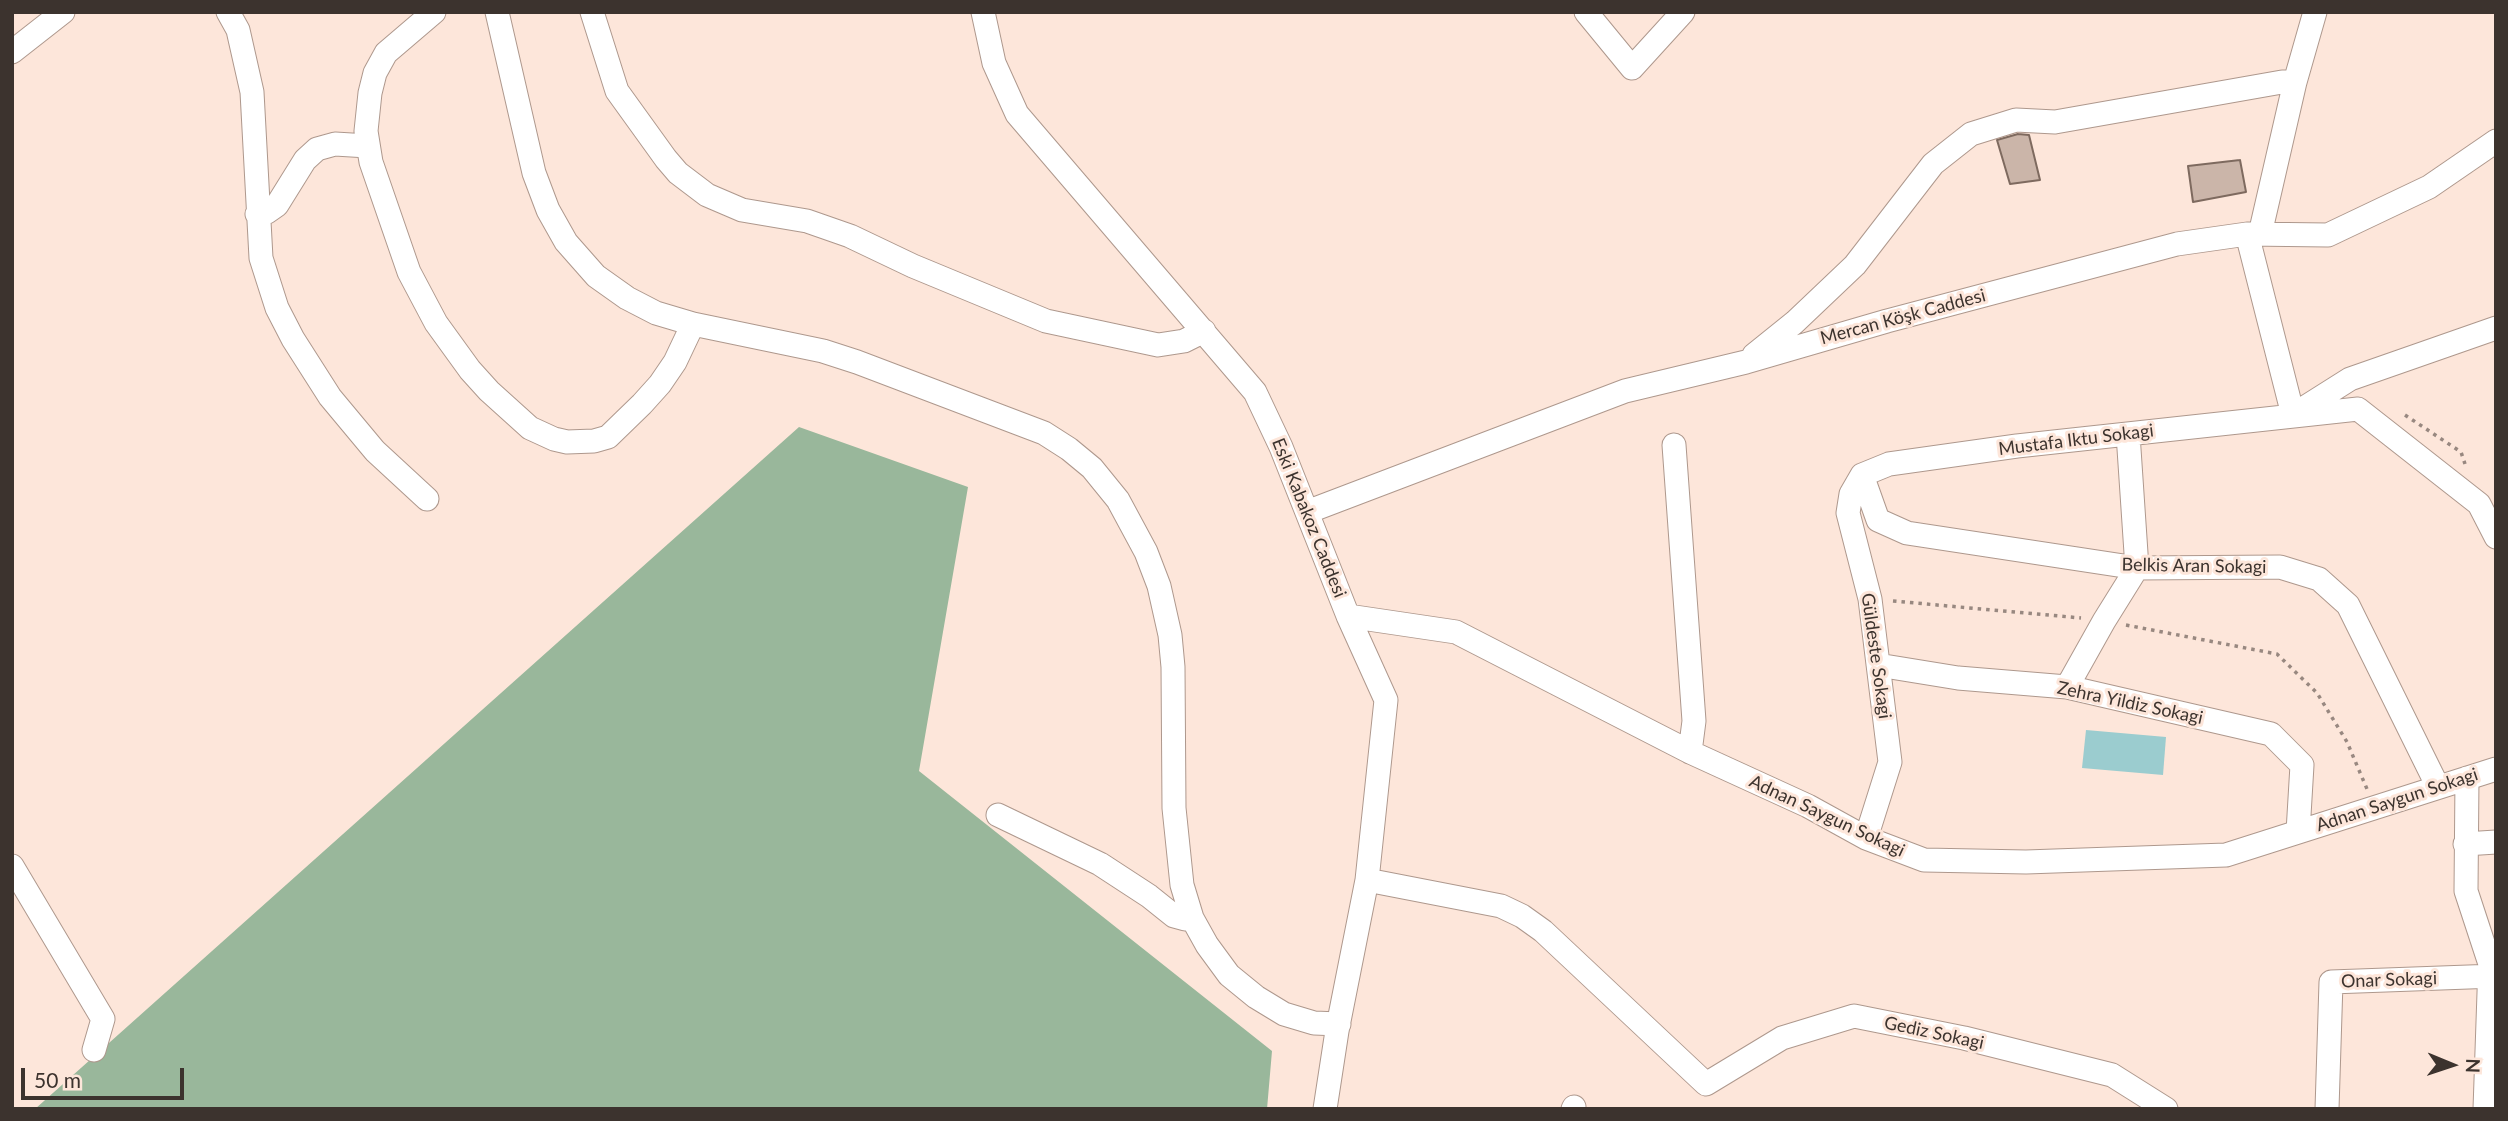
<!DOCTYPE html>
<html>
<head>
<meta charset="utf-8">
<style>
  body { margin:0 }
  #map { position:relative; width:2508px; height:1121px; overflow:hidden; background:#fde6da; font-family:Lato,sans-serif }
  canvas { display:block }
  .frame { position:absolute; inset:0; border:14px solid #3c332e; pointer-events:none }
  .north { position:absolute; left:2417px; top:1030px; width:70px; height:70px; -webkit-text-stroke:5px #fde6da; paint-order:stroke; rotate:92deg; font-size:19px; font-weight:700; line-height:28px; text-align:center; color:#3c332e }
  .north::after { content:''; display:block; margin:auto; width:24px; height:32px; background:#3c332e; clip-path:polygon(50% 0,100% 100%,50% 72%,0 100%) }
  .scale { position:absolute; left:21px; top:1068px; width:163px; height:32px; box-sizing:border-box; border:4px solid #3c332e; border-top:0; padding-left:9px; font-size:21px; line-height:24px; white-space:nowrap; color:#3c332e; -webkit-text-stroke:5px #fde6da; paint-order:stroke }
</style>
</head>
<body>
<div id="map">
<canvas width="2508" height="1121"></canvas>
<div class="frame"></div>
<div class="north">N</div>
<div class="scale">50 m</div>
</div>
<script>
const c = document.querySelector('canvas').getContext('2d');
c.lineJoin = 'round';
function fillPath(path, color) { c.fillStyle = color; c.fill(path, 'evenodd'); }
const shape = rows => new Path2D(rows.map(r => 'M' + r).join(''));
function strokePath(path, color, width, dash) { c.strokeStyle = color; c.lineWidth = width; c.lineCap = dash ? 'butt' : 'round'; c.setLineDash(dash || []); c.stroke(path); }
function write(font, color, halo, rows, align = 'center') {
  c.font = font + ' Lato,sans-serif'; c.lineWidth = 6; c.setLineDash([]); c.textBaseline = 'middle'; c.strokeStyle = halo; c.fillStyle = color; for (const [text, x, y, turn = 0] of rows) {
    c.save(); c.translate(x, y); c.rotate((+turn || 0) * Math.PI / 180); c.textAlign = isNaN(turn) ? turn : align; if (halo) c.strokeText(text, 0, 0); c.fillText(text, 0, 0); c.restore();
  }
}
fillPath(shape([
  [799,427,968,487,919,771,1272,1051,1267,1109,35,1109]
]), '#99b79b');
fillPath(shape([
  [2086,730,2166,737,2163,775,2082,768]
]), '#9bcccf');
const building = shape([
  [2018,134,2029,135,2040,180,2010,184,1997,140,2018,134],
  [2240,160,2246,192,2193,202,2188,166,2240,160]
]);
fillPath(building, '#cbb5a9');
strokePath(building, '#7e6a5f', 2);
const minor = shape([
  [228,12,238,30,252,92,261,258,277,308,293,339,330,397,375,451,427,499],
  [434,12,386,53,375,73,370,93,366,131,371,162,409,272,436,323,470,370,489,391,530,428,554,439,567,442,594,441,608,437,642,404,660,384,675,362,693,324],
  [497,12,534,173,548,210,566,242,596,276,627,298,656,313,693,324,823,351,857,362,1044,433,1069,449,1092,468,1118,500,1146,552,1159,586,1170,635,1173,667,1174,808,1182,885,1192,918,1207,945,1229,975,1256,997,1284,1014,1314,1023,1339,1024],
  [592,12,617,91,666,159,678,173,707,195,742,210,807,221,850,236,913,266,1046,321,1158,345,1184,341,1204,331],
  [983,12,994,63,1017,114,1255,392,1281,447,1348,616,1386,700,1367,880,1337,1031,1325,1109],
  [1586,12,1632,68,1683,12],
  [12,52,63,12],
  [257,214,267,212,277,205,305,160,317,149,335,144,368,146],
  [2247,234,2293,415,2350,379,2496,328],
  [2260,234,2295,82],
  [1754,355,1795,322,1855,265,1933,164,1971,134,2016,120,2055,122,2282,82,2295,82,2315,12],
  [1674,445,1694,721,1690,752],
  [1862,475,1878,520,1907,533,2137,568,2280,567,2319,579,2348,605,2438,787],
  [1862,475,1889,464,2017,446,2358,409,2479,504,2496,537],
  [1862,475,1851,494,1848,513,1870,599,1890,762,1866,838],
  [1307,512,1625,391,1746,362,1887,321,2177,244,2247,234,2328,235,2429,187,2496,141],
  [1348,616,1456,632,1690,752,1808,806,1866,838,1924,860,2026,862,2226,855,2496,769],
  [1878,665,1958,678,2067,687,2271,734,2302,765,2298,832],
  [2067,687,2104,621,2137,568,2128,434],
  [2467,778,2466,891,2490,964,2485,1109],
  [998,815,1100,864,1149,896,1174,916,1185,919,1192,918],
  [2465,844,2496,842],
  [12,866,103,1019,94,1050],
  [1367,880,1501,906,1522,916,1543,931,1706,1084,1782,1038,1854,1016,1964,1038,2112,1075,2166,1109],
  [1573,1109,1574,1107],
  [2327,1109,2331,982,2496,976]
]);
strokePath(minor, '#ae988d', 25);
strokePath(shape([
  [2405,415,2461,452,2465,464],
  [1893,601,2081,618],
  [2126,625,2277,654,2317,693,2347,742,2367,789]
]), '#988880', 3.5, [3.5, 5]);
strokePath(minor, '#fff', 23);
write('18px', '#3c332e', '#fde6da', [
  ["Mercan Köşk Caddesi",1903,317,-15],
  ["Mustafa Iktu Sokagi",2076,440,-7],
  ["Eski Kabakoz Caddesi",1309,518,68],
  ["Belkis Aran Sokagi",2194,566,1],
  ["Güldeste Sokagi",1876,656,82],
  ["Zehra Yildiz Sokagi",2130,703,12],
  ["Adnan Saygun Sokagi",2397,800,-18],
  ["Adnan Saygun Sokagi",1827,816,25],
  ["Onar Sokagi",2389,980,-2],
  ["Gediz Sokagi",1934,1033,12]
]);
</script>
</body>
</html>
